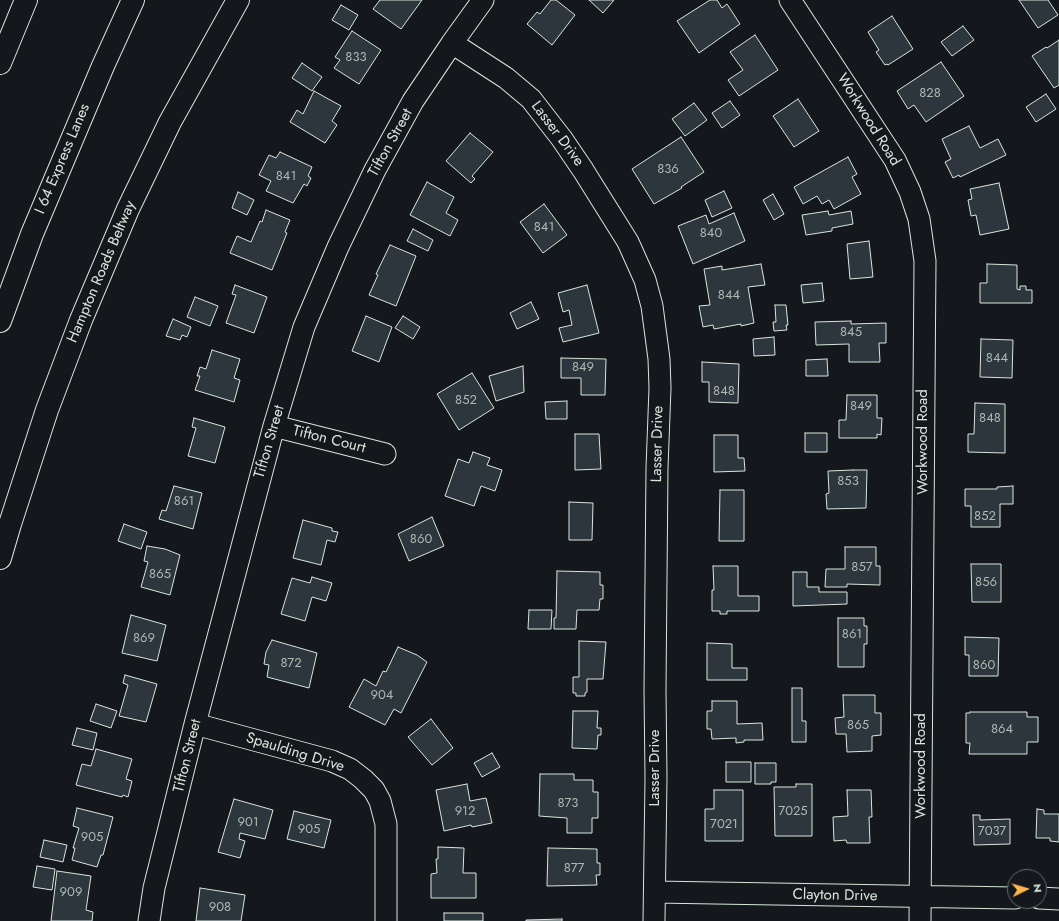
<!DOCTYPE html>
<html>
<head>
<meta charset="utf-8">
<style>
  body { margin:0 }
  #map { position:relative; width:1059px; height:921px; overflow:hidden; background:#14181c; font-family:Jost,sans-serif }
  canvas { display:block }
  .north { position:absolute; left:1007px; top:869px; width:40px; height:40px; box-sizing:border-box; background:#14181c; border:1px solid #626a69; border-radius:50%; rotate:85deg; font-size:11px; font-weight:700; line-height:16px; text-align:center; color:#d8e6dc }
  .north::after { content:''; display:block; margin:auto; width:14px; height:18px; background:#ffb74d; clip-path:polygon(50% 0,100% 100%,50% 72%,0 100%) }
</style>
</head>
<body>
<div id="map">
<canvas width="1059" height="921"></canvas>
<div class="north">N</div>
</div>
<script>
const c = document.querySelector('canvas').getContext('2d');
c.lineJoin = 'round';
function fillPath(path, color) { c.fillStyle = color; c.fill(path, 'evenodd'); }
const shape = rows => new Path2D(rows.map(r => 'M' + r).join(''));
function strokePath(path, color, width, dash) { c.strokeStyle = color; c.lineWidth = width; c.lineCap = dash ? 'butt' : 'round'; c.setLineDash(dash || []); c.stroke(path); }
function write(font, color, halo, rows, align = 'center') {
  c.font = font + ' Jost,sans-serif'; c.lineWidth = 3; c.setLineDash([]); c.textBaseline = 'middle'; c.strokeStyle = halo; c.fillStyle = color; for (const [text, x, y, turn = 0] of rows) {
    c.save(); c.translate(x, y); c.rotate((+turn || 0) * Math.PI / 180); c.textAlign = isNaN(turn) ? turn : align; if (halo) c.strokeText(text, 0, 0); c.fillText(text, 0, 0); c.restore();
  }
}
const building = shape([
  [380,0,422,0,401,29,373,9,380,0],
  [551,0,556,0,575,15,552,45,527,24,537,12,540,14,551,0],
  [589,0,614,0,603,13,589,0],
  [710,0,717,0,722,8,727,4,740,24,699,53,677,21,710,0],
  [1019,0,1048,0,1058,15,1038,28,1019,0],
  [341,5,358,15,349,30,332,20,341,5],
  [892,16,913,49,888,65,887,64,885,65,876,52,879,50,868,32,892,16],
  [963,26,974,40,952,56,941,42,963,26],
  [352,31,381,50,359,84,334,68,340,60,335,57,352,31],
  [755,35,778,70,739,96,728,80,743,70,730,52,755,35],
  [1059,40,1059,85,1054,88,1032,56,1046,47,1047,48,1059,40],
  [941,62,964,96,926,122,914,105,908,109,897,91,941,62],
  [302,63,322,77,312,91,292,78,302,63],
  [314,91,341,106,332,121,337,125,325,143,290,122,297,110,303,114,314,91],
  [1046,94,1056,109,1036,122,1026,107,1046,94],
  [798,99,819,131,794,147,773,116,798,99],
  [730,101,740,115,722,128,712,113,730,101],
  [694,103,707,120,685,136,672,119,694,103],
  [969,126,980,148,998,139,1006,155,960,177,959,175,953,178,945,162,951,159,942,139,969,126],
  [470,133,493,152,472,176,475,179,471,183,446,161,470,133],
  [681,137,704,172,681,187,682,188,654,204,632,169,681,137],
  [280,152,312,167,308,176,311,178,307,186,304,184,293,203,266,191,271,181,259,175,269,155,276,158,280,152],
  [848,157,857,174,852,177,861,194,834,209,829,200,822,204,817,196,803,204,794,187,848,157],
  [427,182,454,197,446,213,458,220,450,236,410,215,427,182],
  [999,183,1009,229,980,235,976,215,971,216,968,200,972,199,970,189,999,183],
  [724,191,732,208,712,217,705,200,724,191],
  [238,192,254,200,247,215,232,208,238,192],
  [773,194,784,214,774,220,763,200,773,194],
  [544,204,567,235,543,253,520,222,544,204],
  [266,210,290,220,285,232,287,233,272,270,230,253,237,236,251,242,260,221,262,222,266,210],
  [828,211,829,215,851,211,853,224,832,228,832,231,806,235,802,215,828,211],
  [734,213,745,241,693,264,678,226,706,215,709,224,734,213],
  [413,229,433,240,428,251,407,241,413,229],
  [869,241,873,277,850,279,847,244,869,241],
  [390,245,416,256,396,306,369,295,378,275,376,274,390,245],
  [761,264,765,285,748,287,754,323,741,326,741,324,714,329,713,325,703,327,699,306,710,305,704,269,722,266,722,270,761,264],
  [987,264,1017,265,1017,289,1020,290,1020,286,1026,286,1026,290,1032,290,1032,303,980,303,980,283,987,283,987,264],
  [822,283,824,301,803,303,801,285,822,283],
  [235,285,267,297,254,333,226,323,236,295,232,294,235,285],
  [587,285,599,333,563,342,559,328,572,325,569,310,563,312,558,293,587,285],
  [195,297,218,306,210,326,187,317,195,297],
  [531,302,539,319,517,329,510,313,531,302],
  [775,305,786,305,788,325,786,325,787,330,774,331,773,322,776,322,775,305],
  [366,316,392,327,379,362,352,351,366,316],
  [403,316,420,327,413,339,395,328,403,316],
  [173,319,191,327,187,337,182,335,180,340,166,336,173,319],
  [851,321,851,324,886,323,886,343,879,343,880,362,849,362,849,344,816,345,815,322,851,321],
  [774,337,775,355,754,356,753,339,774,337],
  [981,339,1013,340,1012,378,980,377,981,339],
  [212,350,240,359,234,378,240,380,234,402,195,390,200,376,197,376,200,367,206,369,212,350],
  [561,358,606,359,605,395,581,395,581,378,561,378,561,358],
  [827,359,828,376,806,376,806,360,827,359],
  [702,362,739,364,738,403,709,402,709,382,702,382,702,362],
  [523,366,524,392,496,401,489,376,523,366],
  [472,373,494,408,459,430,437,394,472,373],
  [847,395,877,395,877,418,882,418,881,435,877,434,877,438,839,438,839,420,846,420,847,395],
  [567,401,567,419,546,419,545,402,567,401],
  [975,403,1005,404,1005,453,968,452,968,434,974,434,975,403],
  [194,418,225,427,215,463,188,456,196,428,192,427,194,418],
  [805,433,827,433,827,452,805,452,805,433],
  [575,434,599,434,601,469,575,470,575,434],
  [714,435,738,435,738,458,744,458,745,471,714,472,714,435],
  [473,452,490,458,487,465,502,470,495,491,481,486,474,506,445,496,458,459,469,463,473,452],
  [853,470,867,470,866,508,827,509,826,494,829,493,828,471,853,470],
  [174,486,202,493,193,529,159,519,162,510,166,511,174,486],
  [1013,486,1013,504,1000,504,1000,527,971,527,971,506,965,506,965,489,997,489,997,487,1013,486],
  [720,490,744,490,744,541,719,541,720,490],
  [569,502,593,503,592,540,569,540,569,502],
  [432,517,444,546,409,561,398,534,432,517],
  [303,520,332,528,332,531,338,532,335,542,327,540,321,565,293,558,303,520],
  [124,524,147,532,141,549,118,541,124,524],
  [147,546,165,549,180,555,170,595,141,587,148,562,144,561,147,546],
  [845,547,876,547,876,566,880,566,880,585,847,584,847,587,825,587,826,569,845,569,845,547],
  [971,564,1001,564,1001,602,972,602,971,564],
  [713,566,738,566,738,596,759,596,759,611,727,611,727,614,720,614,720,611,712,611,712,590,714,590,713,566],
  [557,571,600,572,600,585,603,585,603,599,600,599,599,610,577,610,576,629,554,629,554,618,556,618,557,571],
  [793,572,807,572,807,587,819,587,819,592,847,592,847,604,793,606,793,572],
  [312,577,332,583,326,601,312,597,305,621,281,614,292,578,310,583,312,577],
  [529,610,552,610,551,629,528,629,529,610],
  [131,615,166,625,157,661,122,653,131,615],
  [838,618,864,618,864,626,867,626,867,644,864,644,864,667,838,667,838,618],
  [965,637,999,638,998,676,969,676,969,655,965,655,965,637],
  [272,640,317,653,309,688,267,677,269,665,264,664,266,652,272,640],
  [579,641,606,642,603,679,587,679,587,692,585,693,585,696,576,696,576,693,573,693,573,677,579,677,579,641],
  [707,643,732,644,732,668,747,668,747,680,707,680,707,643],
  [398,647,417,655,427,662,401,713,394,709,385,725,349,707,364,679,376,686,383,671,386,672,398,647],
  [125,675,157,684,146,722,119,716,128,685,123,683,125,675],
  [792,688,802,688,802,721,806,721,806,742,792,742,792,688],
  [843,695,875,695,875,713,881,713,881,735,872,736,872,751,847,752,846,734,836,734,835,718,844,717,843,695],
  [712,701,737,701,737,724,762,723,763,740,744,740,744,742,736,743,736,738,712,739,711,729,707,729,707,711,712,711,712,701],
  [96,704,117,711,111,728,90,721,96,704],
  [573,711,598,711,597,728,601,728,601,735,598,735,597,749,572,748,573,711],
  [970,712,1027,712,1027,717,1038,717,1038,742,1027,742,1027,754,969,754,970,743,966,743,966,713,970,713,970,712],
  [431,719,453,748,432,765,408,737,431,719],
  [77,728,97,733,93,750,72,745,77,728],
  [96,749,132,759,126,779,132,781,128,797,123,795,122,797,76,785,82,764,91,766,96,749],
  [492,753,500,767,482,777,474,763,492,753],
  [726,762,751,762,751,782,726,782,726,762],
  [755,763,776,763,776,782,771,782,771,784,755,784,755,763],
  [540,774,574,774,574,780,593,780,593,792,598,792,598,818,592,818,592,833,567,833,567,818,539,816,540,774],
  [467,784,470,801,486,798,492,823,472,827,471,825,444,831,436,790,467,784],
  [796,784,812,784,812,836,775,836,774,787,796,787,796,784],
  [714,790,743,790,743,841,705,841,705,809,714,809,714,790],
  [847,790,871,790,872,817,869,817,870,843,847,843,846,840,834,841,833,817,848,816,847,790],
  [234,799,273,810,265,839,240,833,239,839,245,841,240,858,218,852,234,799],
  [77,808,113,817,103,855,101,855,97,867,72,860,75,848,73,848,79,828,73,826,77,808],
  [1037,809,1044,810,1044,814,1059,814,1059,842,1050,841,1050,838,1036,838,1037,809],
  [294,811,331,820,324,848,287,839,294,811],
  [973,815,980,815,980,820,1010,819,1010,844,974,845,973,815],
  [44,840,67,845,63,862,40,857,44,840],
  [438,847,464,848,463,873,476,873,476,898,431,898,431,874,437,873,436,859,438,859,438,847],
  [548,848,597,849,597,863,600,863,600,875,596,875,597,885,547,886,548,848],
  [37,866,55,869,52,890,33,887,37,866],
  [57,871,91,876,86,910,93,912,92,921,51,921,57,871],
  [200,888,245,895,241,921,196,921,200,888],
  [444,913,483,913,483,921,444,921,444,913],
  [562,919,562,921,526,921,526,920,562,919]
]);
fillPath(building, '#2c363c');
strokePath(building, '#d8e6dc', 1);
const minor = shape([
  [790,0,895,160,910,192,919,219,925,261,920,921],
  [452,43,506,78,531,99,562,139,583,170,628,242,645,280,652,306,659,359,660,388,657,468,655,690,656,778,654,921],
  [274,426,385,454],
  [195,724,332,761,350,769,363,779,374,790,380,801,386,824,386,921],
  [655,892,1015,898],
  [1039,898,1059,899],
  [149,921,154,888,195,724,274,426,304,327,338,247,375,170,413,101,452,43,483,0]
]);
const motorway = shape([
  [0,63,26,0],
  [0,321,32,234,103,66,133,0],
  [0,558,10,524,47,410,81,320,128,209,170,122,238,0]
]);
strokePath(minor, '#d8e6dc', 23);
strokePath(motorway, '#d8e6dc', 24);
strokePath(minor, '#14181c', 21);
strokePath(motorway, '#14181c', 22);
write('13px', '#adbab4', null, [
  ["833",356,58],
  ["828",930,94],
  ["836",668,170],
  ["841",286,177],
  ["841",544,228],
  ["840",711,234],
  ["844",729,296],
  ["845",851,333],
  ["844",997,359],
  ["849",583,368],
  ["848",724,392],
  ["852",466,401],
  ["849",861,407],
  ["848",990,419],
  ["853",848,482],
  ["861",184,502],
  ["852",985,517],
  ["860",421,540],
  ["857",862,568],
  ["865",160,575],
  ["856",986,583],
  ["861",852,635],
  ["869",144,639],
  ["872",291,664],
  ["860",984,666],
  ["904",382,696],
  ["865",858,726],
  ["864",1002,730],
  ["873",568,804],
  ["912",465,812],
  ["7025",793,812],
  ["901",248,823],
  ["7021",724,825],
  ["905",309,830],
  ["7037",992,832],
  ["905",92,838],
  ["877",574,869],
  ["909",71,893],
  ["908",220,908]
]);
write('15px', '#d8e6dc', '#14181c', [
  ["Workwood Road",868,120,58],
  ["Lasser Drive",557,134,53],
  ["Tifton Street",391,143,-61],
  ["I 64 Express Lanes",63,159,-67],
  ["Hampton Roads Beltway",102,272,-67],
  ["Tifton Court",329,440,14],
  ["Tifton Street",270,442,-74],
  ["Workwood Road",923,442,-90],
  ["Lasser Drive",658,444,-89],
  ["Spaulding Drive",295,753,17],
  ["Tifton Street",188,756,-76],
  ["Workwood Road",921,766,-90],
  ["Lasser Drive",655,768,-90],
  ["Clayton Drive",835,896,1]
]);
</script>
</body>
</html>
